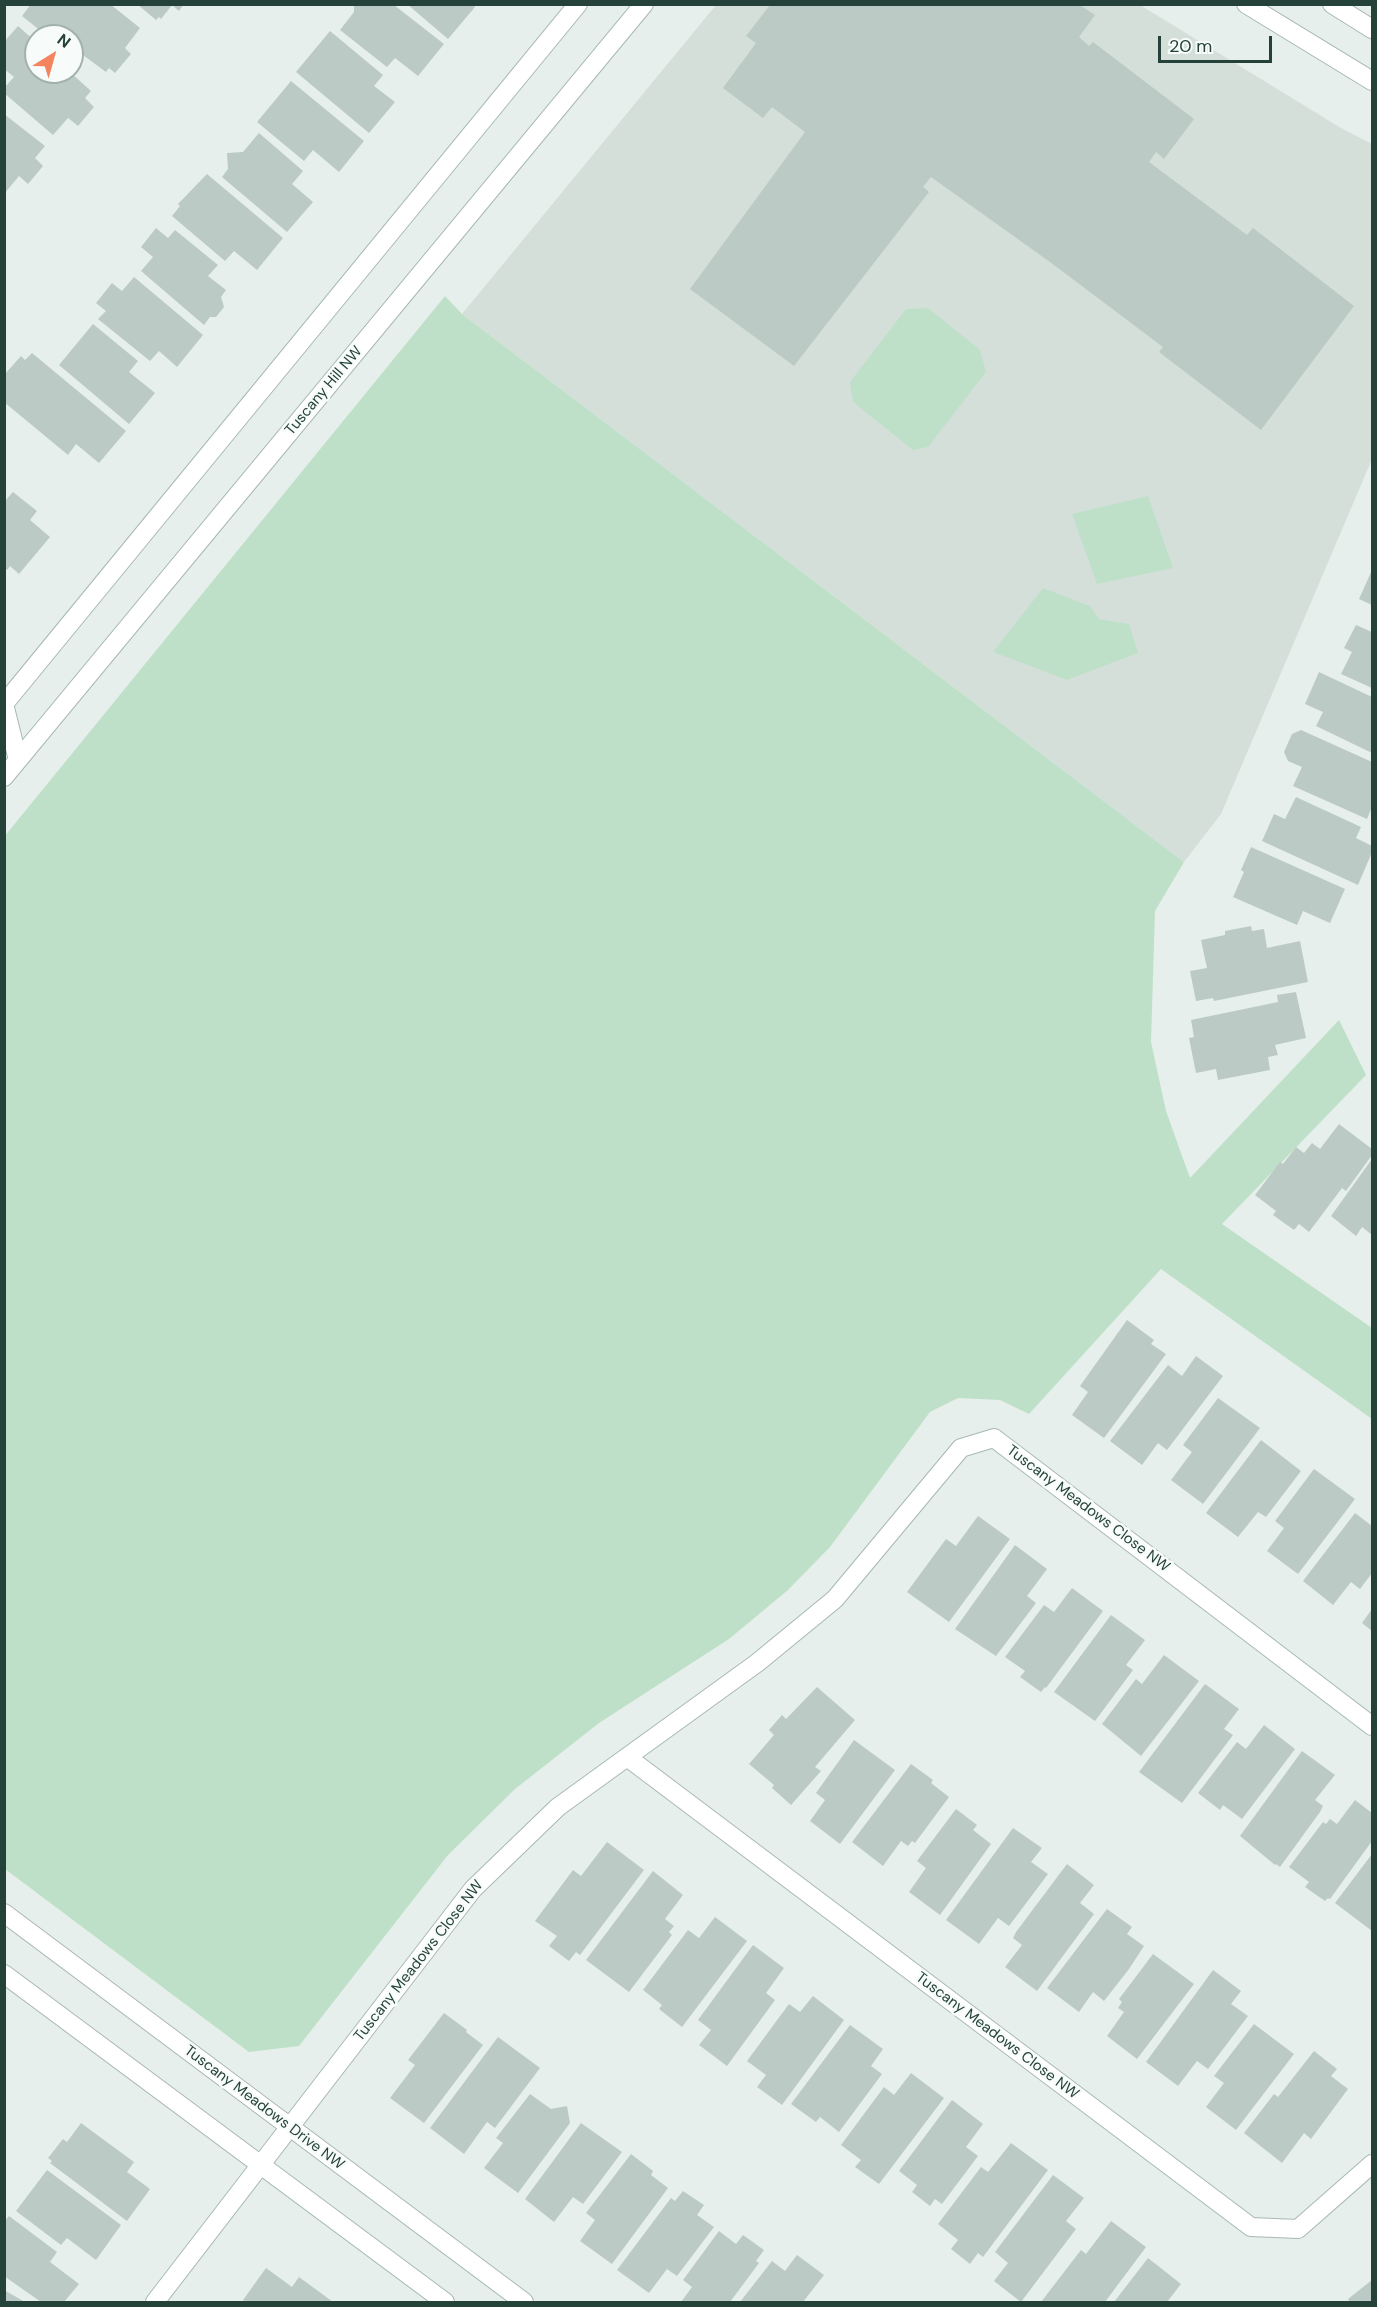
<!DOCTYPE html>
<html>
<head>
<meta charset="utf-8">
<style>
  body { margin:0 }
  #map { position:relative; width:1377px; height:2307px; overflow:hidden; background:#e6efeb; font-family:"DM Sans",sans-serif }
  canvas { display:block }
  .frame { position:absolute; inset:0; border:6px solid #24423a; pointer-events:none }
  .north { position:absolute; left:24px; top:24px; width:60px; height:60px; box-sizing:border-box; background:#f7fbf9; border:2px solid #a3b1ad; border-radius:50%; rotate:37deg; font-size:16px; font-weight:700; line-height:24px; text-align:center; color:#24423a }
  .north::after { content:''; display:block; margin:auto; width:21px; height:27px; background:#f4845f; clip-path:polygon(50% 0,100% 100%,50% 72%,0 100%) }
  .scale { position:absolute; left:1158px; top:36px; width:114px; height:27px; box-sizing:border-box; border:3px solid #24423a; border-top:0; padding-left:8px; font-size:18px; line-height:21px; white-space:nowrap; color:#24423a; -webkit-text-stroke:4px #f7fbf9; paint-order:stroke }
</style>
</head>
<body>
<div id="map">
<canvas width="1377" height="2307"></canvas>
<div class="frame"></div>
<div class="north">N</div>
<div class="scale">20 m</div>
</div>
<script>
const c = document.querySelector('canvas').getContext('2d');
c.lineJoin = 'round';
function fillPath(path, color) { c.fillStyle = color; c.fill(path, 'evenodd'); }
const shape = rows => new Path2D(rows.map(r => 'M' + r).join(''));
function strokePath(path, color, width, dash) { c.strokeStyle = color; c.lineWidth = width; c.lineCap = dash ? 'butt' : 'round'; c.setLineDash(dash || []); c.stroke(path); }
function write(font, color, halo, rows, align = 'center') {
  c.font = font + ' "DM Sans",sans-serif'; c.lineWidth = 5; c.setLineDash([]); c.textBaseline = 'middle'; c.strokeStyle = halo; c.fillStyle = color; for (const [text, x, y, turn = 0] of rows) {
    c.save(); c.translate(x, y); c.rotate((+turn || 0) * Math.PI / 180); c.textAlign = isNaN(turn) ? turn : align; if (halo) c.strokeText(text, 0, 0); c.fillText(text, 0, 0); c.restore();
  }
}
fillPath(shape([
  [716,5,1140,5,1341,128,1372,144,1372,459,1221,814,1184,862,462,314]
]), '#d4dfda');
fillPath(shape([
  [445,296,462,314,1184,862,1155,911,1151,1042,1166,1111,1190,1178,1339,1020,1366,1075,1222,1224,1372,1328,1372,1419,1161,1269,1029,1414,1000,1400,958,1398,930,1412,830,1547,788,1590,729,1639,599,1723,515,1789,448,1855,299,2046,249,2052,5,1869,4,837],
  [928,308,980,350,986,372,928,447,913,450,853,402,850,382,906,309],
  [1148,496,1173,568,1097,584,1072,514],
  [1043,588,1090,606,1099,619,1129,624,1138,653,1067,680,993,652]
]), '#bfe0c8');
fillPath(shape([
  [31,4,110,4,140,28,125,48,131,54,115,73,109,68,106,72,72,47,72,36,47,36,22,16],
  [137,4,184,4,179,11,172,5,161,19,159,17,156,20],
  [407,4,472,4,475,7,448,39],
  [354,5,394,5,444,44,418,76,395,58,387,67,340,30,354,12],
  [770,5,1080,5,1095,15,1079,37,1089,46,1093,42,1194,119,1164,159,1156,152,1149,162,1247,235,1253,228,1354,306,1261,430,1159,352,1163,347,1050,262,931,177,923,187,929,192,794,366,690,289,805,132,772,107,763,118,723,88,756,43,746,36],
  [18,26,36,42,36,72,70,72,91,91,85,98,94,107,78,126,68,118,53,135,4,93,4,88,14,77,4,69,4,42],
  [330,31,383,75,374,86,395,102,369,133,296,72],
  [291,81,364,141,339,172,313,150,304,161,257,122],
  [4,114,45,146,35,158,43,166,28,184,19,176,4,194],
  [259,133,303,171,292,184,313,202,287,232,222,177,228,169,227,153,243,152],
  [207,174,283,238,257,270,234,251,225,261,172,216,180,206,178,204],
  [156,228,168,238,175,230,218,265,208,276,226,290,221,297,224,307,216,317,210,317,204,325,141,271,153,257,141,247],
  [134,277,203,335,177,367,159,351,150,361,98,319,106,311,96,303,112,283,122,291],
  [93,324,138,361,129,372,155,393,129,424,59,365],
  [32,353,126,431,99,463,76,444,68,455,4,402,4,375,21,356,25,360],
  [13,492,37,511,30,520,50,537,19,574,10,566,7,570,4,568,4,502],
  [1372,570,1372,605,1359,599],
  [1356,625,1372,632,1372,688,1341,674,1352,652,1344,648],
  [1319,672,1372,697,1372,753,1316,726,1323,712,1305,704],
  [1301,730,1372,762,1372,807,1367,819,1293,786,1302,767,1288,761,1284,752,1292,734],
  [1296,797,1361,827,1356,838,1372,846,1372,852,1358,885,1262,841,1274,814,1285,819],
  [1251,847,1345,889,1330,923,1303,911,1297,925,1233,897,1244,872,1241,870],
  [1251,926,1252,931,1264,929,1267,948,1300,941,1308,982,1214,1001,1213,998,1196,1001,1190,971,1207,968,1201,940,1225,935,1225,931],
  [1296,992,1306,1038,1275,1045,1278,1055,1268,1057,1270,1070,1218,1080,1216,1069,1196,1073,1189,1038,1194,1037,1191,1020,1278,1002,1277,995],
  [1339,1124,1372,1149,1372,1155,1346,1191,1342,1188,1309,1232,1299,1224,1294,1230,1273,1215,1276,1211,1255,1195,1280,1162,1283,1164,1296,1147,1304,1153,1312,1143,1320,1149],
  [1372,1159,1372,1235,1362,1227,1356,1236,1331,1216],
  [1127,1320,1154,1340,1151,1344,1166,1354,1104,1438,1072,1415,1088,1392,1080,1386],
  [1196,1356,1223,1376,1167,1450,1158,1443,1142,1465,1110,1441,1168,1365,1182,1376],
  [1218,1398,1260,1428,1203,1504,1171,1480,1192,1452,1183,1445],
  [1261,1440,1301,1471,1266,1517,1258,1512,1238,1537,1206,1513],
  [1314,1469,1355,1499,1298,1574,1267,1551,1284,1528,1275,1521],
  [1355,1513,1372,1526,1372,1573,1360,1589,1351,1582,1333,1605,1303,1581],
  [978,1516,1010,1539,949,1622,907,1592,946,1539,956,1546],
  [1015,1545,1047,1569,1027,1596,1036,1603,996,1656,955,1629],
  [1072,1588,1103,1611,1046,1688,1045,1687,1041,1692,1020,1677,1025,1671,1005,1657,1044,1605,1054,1612],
  [1372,1609,1372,1631,1362,1623],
  [1111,1615,1145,1640,1126,1665,1133,1670,1095,1721,1054,1692],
  [1164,1655,1199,1681,1141,1756,1102,1724,1136,1679,1142,1684],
  [1205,1684,1239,1709,1224,1729,1233,1735,1182,1803,1139,1772],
  [817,1687,855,1720,815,1767,821,1771,791,1805,772,1788,774,1785,749,1764,774,1735,769,1730,782,1715,786,1719],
  [1264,1725,1295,1749,1242,1819,1223,1805,1220,1810,1198,1793,1237,1742,1246,1749],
  [854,1740,895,1770,840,1844,810,1821,825,1800,816,1793],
  [1302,1751,1335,1775,1315,1800,1323,1806,1320,1812,1280,1867,1276,1864,1275,1865,1240,1836],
  [911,1764,933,1780,931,1783,949,1797,915,1843,912,1841,908,1846,901,1841,883,1866,852,1842],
  [1355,1800,1372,1813,1372,1841,1330,1899,1328,1898,1325,1901,1305,1887,1309,1882,1289,1867,1323,1822,1326,1824,1330,1819,1337,1824],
  [956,1809,977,1825,973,1830,991,1844,940,1915,909,1892,926,1868,917,1861],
  [1013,1828,1042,1848,1031,1862,1048,1874,1009,1926,998,1918,979,1944,946,1920],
  [607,1842,644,1870,580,1955,576,1952,569,1961,549,1946,557,1936,535,1921,573,1870,581,1876],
  [1372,1854,1372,1931,1335,1903],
  [1067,1864,1094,1885,1080,1903,1094,1914,1037,1991,1005,1967,1022,1945,1013,1938,1016,1932],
  [653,1871,683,1895,665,1919,674,1926,669,1932,672,1935,629,1992,586,1960],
  [1107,1909,1132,1927,1127,1934,1144,1946,1129,1969,1104,2001,1093,1992,1079,2012,1047,1988],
  [715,1917,747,1941,682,2027,659,2009,662,2005,643,1990,688,1930,699,1938],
  [753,1945,784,1968,766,1993,775,2000,727,2066,699,2045,711,2030,698,2020],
  [1153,1954,1194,1984,1137,2059,1107,2036,1124,2012,1118,2008,1122,2002,1119,1999],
  [1213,1970,1241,1991,1231,2004,1248,2016,1208,2069,1197,2061,1178,2086,1146,2062],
  [813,1996,844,2020,782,2105,757,2087,766,2075,747,2061,789,2004,800,2012],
  [444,2013,467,2030,466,2032,483,2045,424,2123,390,2098,415,2065,408,2060],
  [1254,2024,1294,2054,1236,2130,1206,2107,1224,2083,1214,2076],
  [850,2025,883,2049,871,2066,882,2074,839,2132,820,2117,816,2122,791,2104],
  [498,2037,540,2068,495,2128,487,2122,464,2154,430,2128],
  [1314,2051,1337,2069,1331,2076,1348,2089,1311,2139,1304,2133,1282,2163,1244,2133,1274,2094,1278,2097],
  [911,2073,944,2098,879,2184,855,2167,861,2160,841,2145,884,2087,894,2095],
  [530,2094,551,2109,567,2106,570,2123,518,2193,484,2168,503,2143,496,2138],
  [952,2100,983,2124,966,2147,978,2156,942,2204,935,2199,930,2206,912,2192,917,2185,899,2171],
  [81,2123,134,2162,127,2172,150,2189,127,2221,50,2163,52,2161,48,2158,63,2139,67,2142],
  [581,2123,622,2152,583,2204,573,2197,554,2222,525,2199],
  [1011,2143,1048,2170,983,2257,978,2253,970,2264,951,2249,958,2240,938,2224,981,2167,988,2172],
  [631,2154,653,2171,651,2175,668,2188,612,2264,580,2241,595,2220,586,2213],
  [47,2170,121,2225,96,2260,67,2238,61,2245,16,2211],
  [1053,2175,1084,2198,1066,2221,1076,2229,1021,2302,994,2281,1008,2263,995,2252],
  [683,2191,704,2205,697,2215,714,2227,677,2276,667,2269,649,2293,617,2270,671,2198,675,2201],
  [9,2216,57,2252,50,2262,79,2284,64,2302,41,2302,4,2276,4,2222],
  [1111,2221,1146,2247,1105,2302,1041,2302,1081,2250,1086,2254],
  [719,2231,736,2244,743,2235,764,2250,756,2261,759,2263,730,2302,681,2302,692,2287,683,2280],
  [797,2255,824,2275,803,2302,740,2302,772,2261,785,2271],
  [1148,2258,1181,2284,1167,2302,1114,2302],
  [266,2268,292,2287,299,2277,333,2302,247,2302,243,2300],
  [1372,2280,1372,2302,1350,2302,1348,2299],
  [4,2290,25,2302,4,2302]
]), '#bbcac4');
const minor = shape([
  [1246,4,1372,81],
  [1332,4,1372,29],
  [4,704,578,4],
  [4,704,18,760],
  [4,777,644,4],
  [627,1757,1251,2227,1298,2229,1372,2164],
  [4,1913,524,2302],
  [4,1974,445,2302],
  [155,2302,473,1889,558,1807,757,1663,835,1599,961,1448,994,1438,1372,1726]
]);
strokePath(minor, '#a8b8b2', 20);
strokePath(minor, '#fff', 18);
write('15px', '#24423a', '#f7fbf9', [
  ["Tuscany Hill NW",324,391,-50],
  ["Tuscany Meadows Close NW",1088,1509,37],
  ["Tuscany Meadows Close NW",419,1961,-52],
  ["Tuscany Meadows Close NW",997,2036,37],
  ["Tuscany Meadows Drive NW",264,2108,37]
]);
</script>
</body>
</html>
